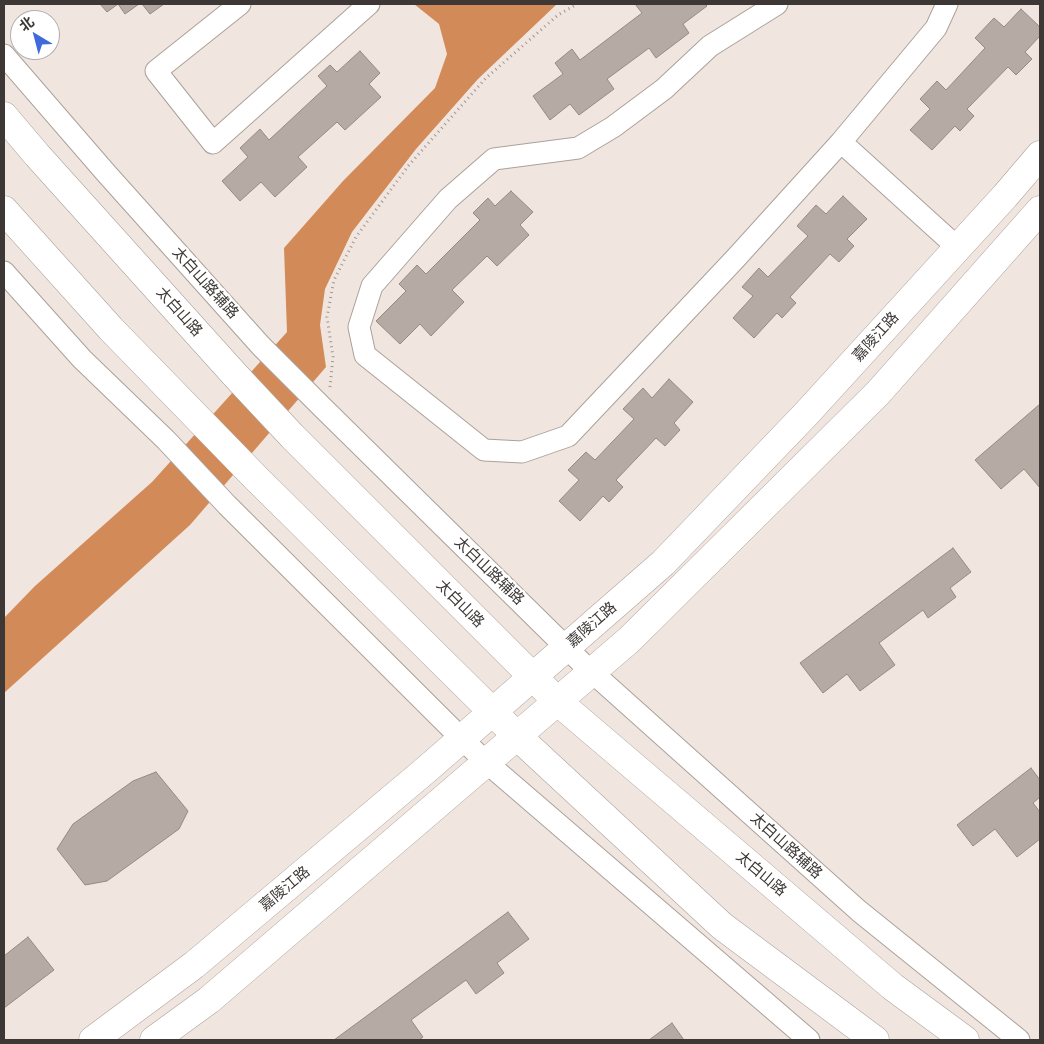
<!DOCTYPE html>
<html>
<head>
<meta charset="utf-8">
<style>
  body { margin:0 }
  #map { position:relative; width:1044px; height:1044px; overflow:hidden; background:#f1e6df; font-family:"Noto Sans","Noto Sans SC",sans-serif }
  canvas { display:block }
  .frame { position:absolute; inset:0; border:5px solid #3d3836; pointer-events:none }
  .north { position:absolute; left:10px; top:10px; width:50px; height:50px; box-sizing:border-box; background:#fff; border:1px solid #b1afaf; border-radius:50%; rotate:323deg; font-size:14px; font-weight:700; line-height:20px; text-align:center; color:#3d3836 }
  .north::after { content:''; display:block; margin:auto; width:18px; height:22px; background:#4069da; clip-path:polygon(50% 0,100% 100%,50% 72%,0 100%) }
</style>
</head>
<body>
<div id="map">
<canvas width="1044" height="1044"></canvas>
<div class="frame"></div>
<div class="north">北</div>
</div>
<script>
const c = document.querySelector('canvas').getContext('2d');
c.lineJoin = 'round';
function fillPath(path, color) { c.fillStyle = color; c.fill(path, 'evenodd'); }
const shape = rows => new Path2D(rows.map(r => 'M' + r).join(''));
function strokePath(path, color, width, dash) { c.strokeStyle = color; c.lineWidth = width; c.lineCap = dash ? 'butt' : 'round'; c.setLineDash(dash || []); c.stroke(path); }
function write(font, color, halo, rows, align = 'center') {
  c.font = font + ' "Noto Sans","Noto Sans SC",sans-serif'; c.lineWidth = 4.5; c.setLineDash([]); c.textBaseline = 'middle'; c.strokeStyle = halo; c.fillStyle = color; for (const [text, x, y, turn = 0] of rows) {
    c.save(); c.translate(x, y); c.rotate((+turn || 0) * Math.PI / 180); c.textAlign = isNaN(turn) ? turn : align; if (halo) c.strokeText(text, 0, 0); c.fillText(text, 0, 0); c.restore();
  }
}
fillPath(shape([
  [414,4,557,4,478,79,416,149,352,232,325,289,320,325,326,367,190,525,4,693,4,618,35,586,152,482,287,332,284,248,343,181,435,88,447,54,439,24]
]), '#d28b58');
const building = shape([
  [100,4,139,4,125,14,118,4,107,12,100,4],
  [142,4,164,4,150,14,142,4],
  [635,4,705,4,707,6,683,24,689,33,656,58,649,48,607,79,614,89,579,115,570,104,550,120,533,96,563,74,555,63,572,49,580,60,642,13,635,4],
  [1021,9,1040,27,1040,36,1025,52,1032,59,1016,75,1008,67,967,109,974,116,960,131,955,126,932,150,910,130,930,109,920,99,937,81,946,90,985,48,975,38,994,18,1004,27,1021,9],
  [360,51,380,73,369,84,381,97,345,130,337,122,298,157,307,167,275,197,261,182,240,201,222,181,248,157,240,148,260,129,269,140,327,86,318,76,330,65,337,72,360,51],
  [511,191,533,212,520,225,529,235,497,266,487,256,452,290,464,302,431,336,420,324,400,344,376,321,406,291,399,284,417,265,426,274,480,220,473,213,488,198,495,206,511,191],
  [843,196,867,219,847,239,854,246,839,262,830,254,790,297,796,303,782,318,777,313,754,338,733,318,753,296,742,287,759,268,768,277,808,236,797,226,816,205,826,214,843,196],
  [669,379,693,402,674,423,680,430,665,446,656,438,616,480,623,487,609,502,603,496,580,521,559,501,579,480,568,470,586,452,595,460,634,419,623,409,643,388,652,398,669,379],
  [1040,404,1040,488,1024,469,1001,489,975,460,1040,404],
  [953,548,971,572,950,588,956,597,928,618,923,610,879,643,895,665,860,691,847,674,823,693,800,663,953,548],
  [1031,768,1040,780,1040,797,1033,803,1040,812,1040,839,1017,857,995,829,973,846,957,825,1031,768],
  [156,772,188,811,179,829,107,881,85,885,57,849,73,824,133,781,156,772],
  [508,912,529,939,497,963,504,973,476,994,466,980,411,1020,423,1037,419,1040,334,1040,508,912],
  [28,937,54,970,4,1008,4,956,28,937],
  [672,1023,684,1040,649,1040,672,1023]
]);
fillPath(building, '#b6aba4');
strokePath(building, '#948a83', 1);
const street = shape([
  [240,4,156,71,213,143,369,4],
  [777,4,710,46,664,89,613,127,578,148,494,159,448,199,372,286,359,327,365,355,484,450,522,452,568,436,735,259,841,142,936,28,947,4],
  [4,55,106,173,261,346,322,407,583,664,859,911,1019,1040],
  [841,142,958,248],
  [4,272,82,359,166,440,227,505,462,739,486,762,809,1040]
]);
const secondary = shape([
  [4,116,37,155,235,375,292,436,557,701,893,987,965,1040],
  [4,210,111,329,256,478,517,736,722,926,875,1040],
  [93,1040,194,965,427,769,663,563,806,414,1005,196,1040,155],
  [154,1040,209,1000,629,640,878,393,1040,210]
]);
strokePath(street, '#aba19a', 23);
strokePath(secondary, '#aba19a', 29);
strokePath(shape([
  [330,387,333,357,327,317,334,280,356,237,409,165,486,78,558,15,577,4]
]), '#9e9691', 3, [1, 4]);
strokePath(street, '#fff', 21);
strokePath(secondary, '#fff', 28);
write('15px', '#3d3836', '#fff', [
  ["太白山路辅路",205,283,48],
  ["太白山路",179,312,48],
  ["嘉陵江路",876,337,-48],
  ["太白山路辅路",489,571,44],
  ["太白山路",460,604,45],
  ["嘉陵江路",592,625,-41],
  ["太白山路辅路",786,846,42],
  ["太白山路",761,874,40],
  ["嘉陵江路",285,889,-40]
]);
</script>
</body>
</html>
